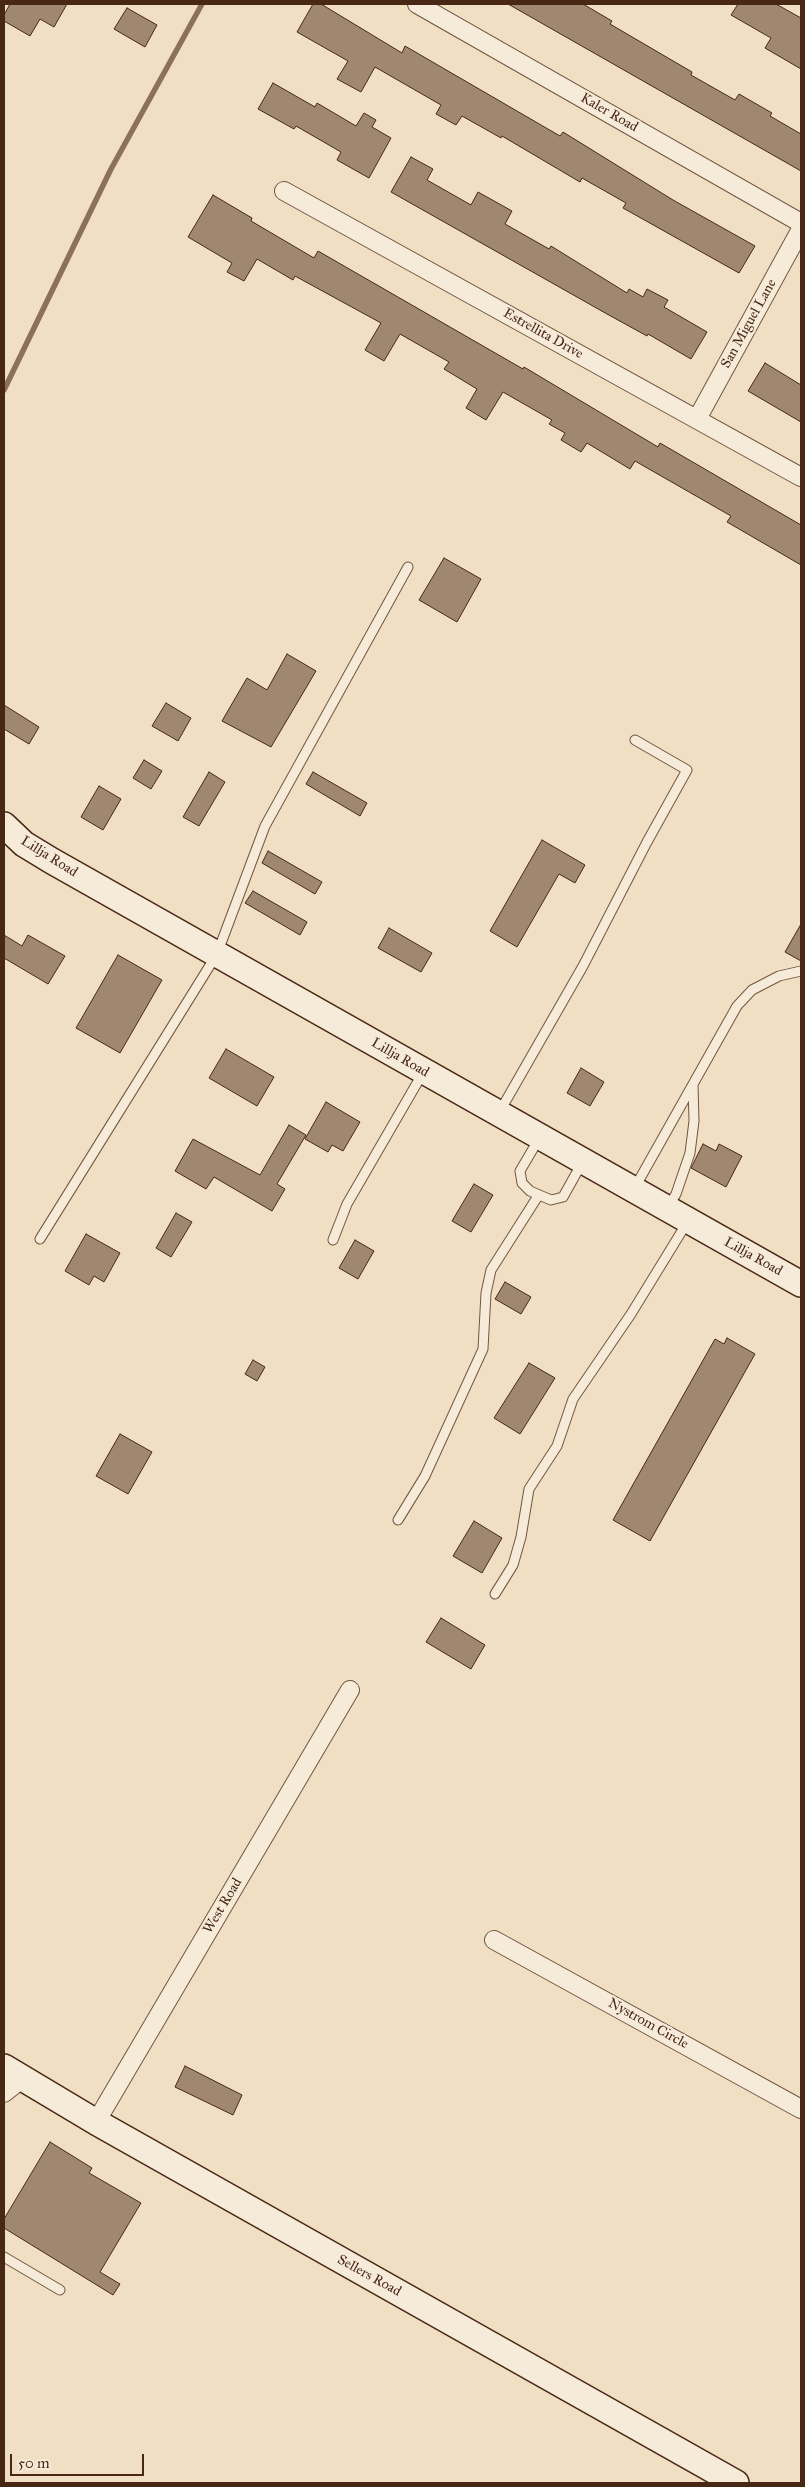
<!DOCTYPE html>
<html>
<head>
<meta charset="utf-8">
<style>
  body { margin:0 }
  #map { position:relative; width:805px; height:2487px; overflow:hidden; background:#f1dfc4; font-family:"IM FELL Great Primer",serif }
  canvas { display:block }
  .frame { position:absolute; inset:0; border:5px solid #482814; pointer-events:none }
  .scale { position:absolute; left:10px; top:2454px; width:134px; height:22px; box-sizing:border-box; border:2px solid #482814; border-top:0; padding-left:6px; font-size:15px; line-height:18px; white-space:nowrap; color:#482814; -webkit-text-stroke:4px #f6ead9; paint-order:stroke }
</style>
</head>
<body>
<div id="map">
<canvas width="805" height="2487"></canvas>
<div class="frame"></div>
<div class="scale">50 m</div>
</div>
<script>
const c = document.querySelector('canvas').getContext('2d');
c.lineJoin = 'round';
const shape = rows => new Path2D(rows.map(r => 'M' + r).join(''));
function strokePath(path, color, width, dash) { c.strokeStyle = color; c.lineWidth = width; c.lineCap = dash ? 'butt' : 'round'; c.setLineDash(dash || []); c.stroke(path); }
function fillPath(path, color) { c.fillStyle = color; c.fill(path, 'evenodd'); }
function write(font, color, halo, rows, align = 'center') {
  c.font = font + ' "IM FELL Great Primer",serif'; c.lineWidth = 4.5; c.setLineDash([]); c.textBaseline = 'middle'; c.strokeStyle = halo; c.fillStyle = color; for (const [text, x, y, turn = 0] of rows) {
    c.save(); c.translate(x, y); c.rotate((+turn || 0) * Math.PI / 180); c.textAlign = isNaN(turn) ? turn : align; if (halo) c.strokeText(text, 0, 0); c.fillText(text, 0, 0); c.restore();
  }
}
strokePath(shape([
  [4,390,111,169,202,4]
]), '#8b715a', 5.5);
const building = shape([
  [10,4,67,4,54,27,40,19,30,36,4,21,4,15,10,4],
  [313,4,321,4,402,53,405,46,560,136,563,132,673,200,755,246,739,273,623,208,626,203,582,178,580,182,502,136,501,138,462,116,456,125,436,114,441,105,375,67,361,92,337,79,348,61,297,32,313,4],
  [508,4,583,4,612,21,610,24,692,72,691,75,735,100,739,94,772,113,770,116,801,134,801,171,508,4],
  [738,4,776,4,801,18,801,69,765,48,771,38,731,15,738,4],
  [127,8,157,25,145,47,114,29,127,8],
  [273,83,315,107,317,103,356,126,364,113,376,120,372,127,391,138,369,178,337,160,341,152,296,126,294,129,258,109,273,83],
  [411,157,433,169,427,180,471,205,478,192,512,211,505,224,549,249,551,246,627,293,629,289,643,297,647,289,668,300,664,307,707,332,691,359,648,334,647,336,607,314,391,192,411,157],
  [213,195,252,218,251,221,314,258,318,251,523,369,524,367,658,447,660,443,801,525,801,565,727,522,731,516,635,461,630,469,587,443,581,452,561,440,565,433,549,424,552,420,503,392,486,420,466,408,477,389,444,369,449,362,400,334,384,361,365,350,381,323,295,276,293,280,257,259,244,281,227,272,232,263,188,237,213,195],
  [765,363,801,385,801,422,748,391,765,363],
  [444,558,481,579,457,622,419,600,444,558],
  [287,654,316,671,271,747,222,721,247,678,267,690,287,654],
  [166,703,191,718,178,741,152,726,166,703],
  [4,705,39,727,29,744,4,729,4,705],
  [144,760,162,771,151,789,133,778,144,760],
  [209,772,225,782,199,826,183,817,209,772],
  [313,772,367,803,360,816,306,784,313,772],
  [99,786,121,799,103,830,81,817,99,786],
  [542,840,585,865,575,883,559,874,517,947,490,931,542,840],
  [268,851,322,882,315,894,262,863,268,851],
  [253,891,307,922,300,935,245,903,253,891],
  [801,924,801,961,785,952,801,924],
  [389,928,432,953,421,972,378,948,389,928],
  [4,935,22,946,28,935,65,956,48,984,4,958,4,935],
  [118,955,162,980,120,1053,76,1028,118,955],
  [226,1049,274,1077,257,1106,209,1078,226,1049],
  [581,1068,604,1082,590,1106,567,1093,581,1068],
  [326,1102,360,1122,343,1151,332,1145,328,1152,305,1139,326,1102],
  [289,1125,306,1135,277,1184,285,1189,272,1211,214,1177,206,1189,175,1171,193,1139,260,1175,289,1125],
  [703,1144,716,1151,719,1144,742,1156,726,1187,691,1168,703,1144],
  [474,1184,493,1195,471,1232,452,1221,474,1184],
  [176,1213,192,1222,171,1257,156,1248,176,1213],
  [86,1234,120,1253,104,1282,94,1276,89,1285,65,1271,86,1234],
  [355,1240,374,1251,358,1279,339,1268,355,1240],
  [505,1282,531,1297,521,1314,495,1299,505,1282],
  [727,1338,755,1354,650,1541,613,1520,715,1339,724,1344,727,1338],
  [253,1360,265,1367,257,1381,245,1374,253,1360],
  [529,1363,555,1378,520,1434,494,1418,529,1363],
  [120,1434,152,1452,128,1494,96,1476,120,1434],
  [474,1521,502,1538,482,1573,453,1556,474,1521],
  [441,1618,485,1645,471,1669,426,1642,441,1618],
  [185,2066,242,2095,233,2115,175,2087,185,2066],
  [50,2142,92,2168,89,2173,141,2203,100,2272,120,2284,113,2295,4,2228,4,2219,50,2142]
]);
fillPath(building, '#a08770');
strokePath(building, '#482814', 1);
const lane = shape([
  [500,1111,583,966,647,842,687,770,635,740],
  [540,1137,520,1171,522,1183,530,1191,551,1200,563,1197,582,1163],
  [634,1189,737,1006,752,990,779,976,801,971],
  [668,1207,676,1194,690,1153,694,1121,693,1085],
  [40,1239,217,954,265,826,408,567],
  [333,1240,347,1204,424,1071],
  [398,1520,425,1476,483,1349,486,1293,491,1270,538,1196],
  [495,1594,513,1565,521,1537,529,1489,557,1446,573,1399,631,1314,688,1221],
  [4,2257,60,2290]
]);
const street = shape([
  [417,4,801,223],
  [284,191,801,477],
  [697,419,801,229],
  [494,1940,801,2109],
  [4,2093,23,2078],
  [96,2122,350,1690]
]);
const secondary = shape([
  [4,825,24,844,52,861,801,1284],
  [4,2067,96,2122,736,2483]
]);
strokePath(lane, '#725640', 11);
strokePath(street, '#725640', 20);
strokePath(secondary, '#482814', 28);
strokePath(lane, '#f6ead9', 9);
strokePath(street, '#f6ead9', 18);
strokePath(secondary, '#f6ead9', 25);
write('14px', '#482814', '#f6ead9', [
  ["Kaler Road",609,113,30],
  ["San Miguel Lane",749,324,-61],
  ["Estrellita Drive",543,334,29],
  ["Lillja Road",49,857,32],
  ["Lillja Road",400,1058,30],
  ["Lillja Road",753,1257,29],
  ["West Road",223,1906,-59],
  ["Nystrom Circle",648,2024,29],
  ["Sellers Road",369,2276,29]
]);
</script>
</body>
</html>
